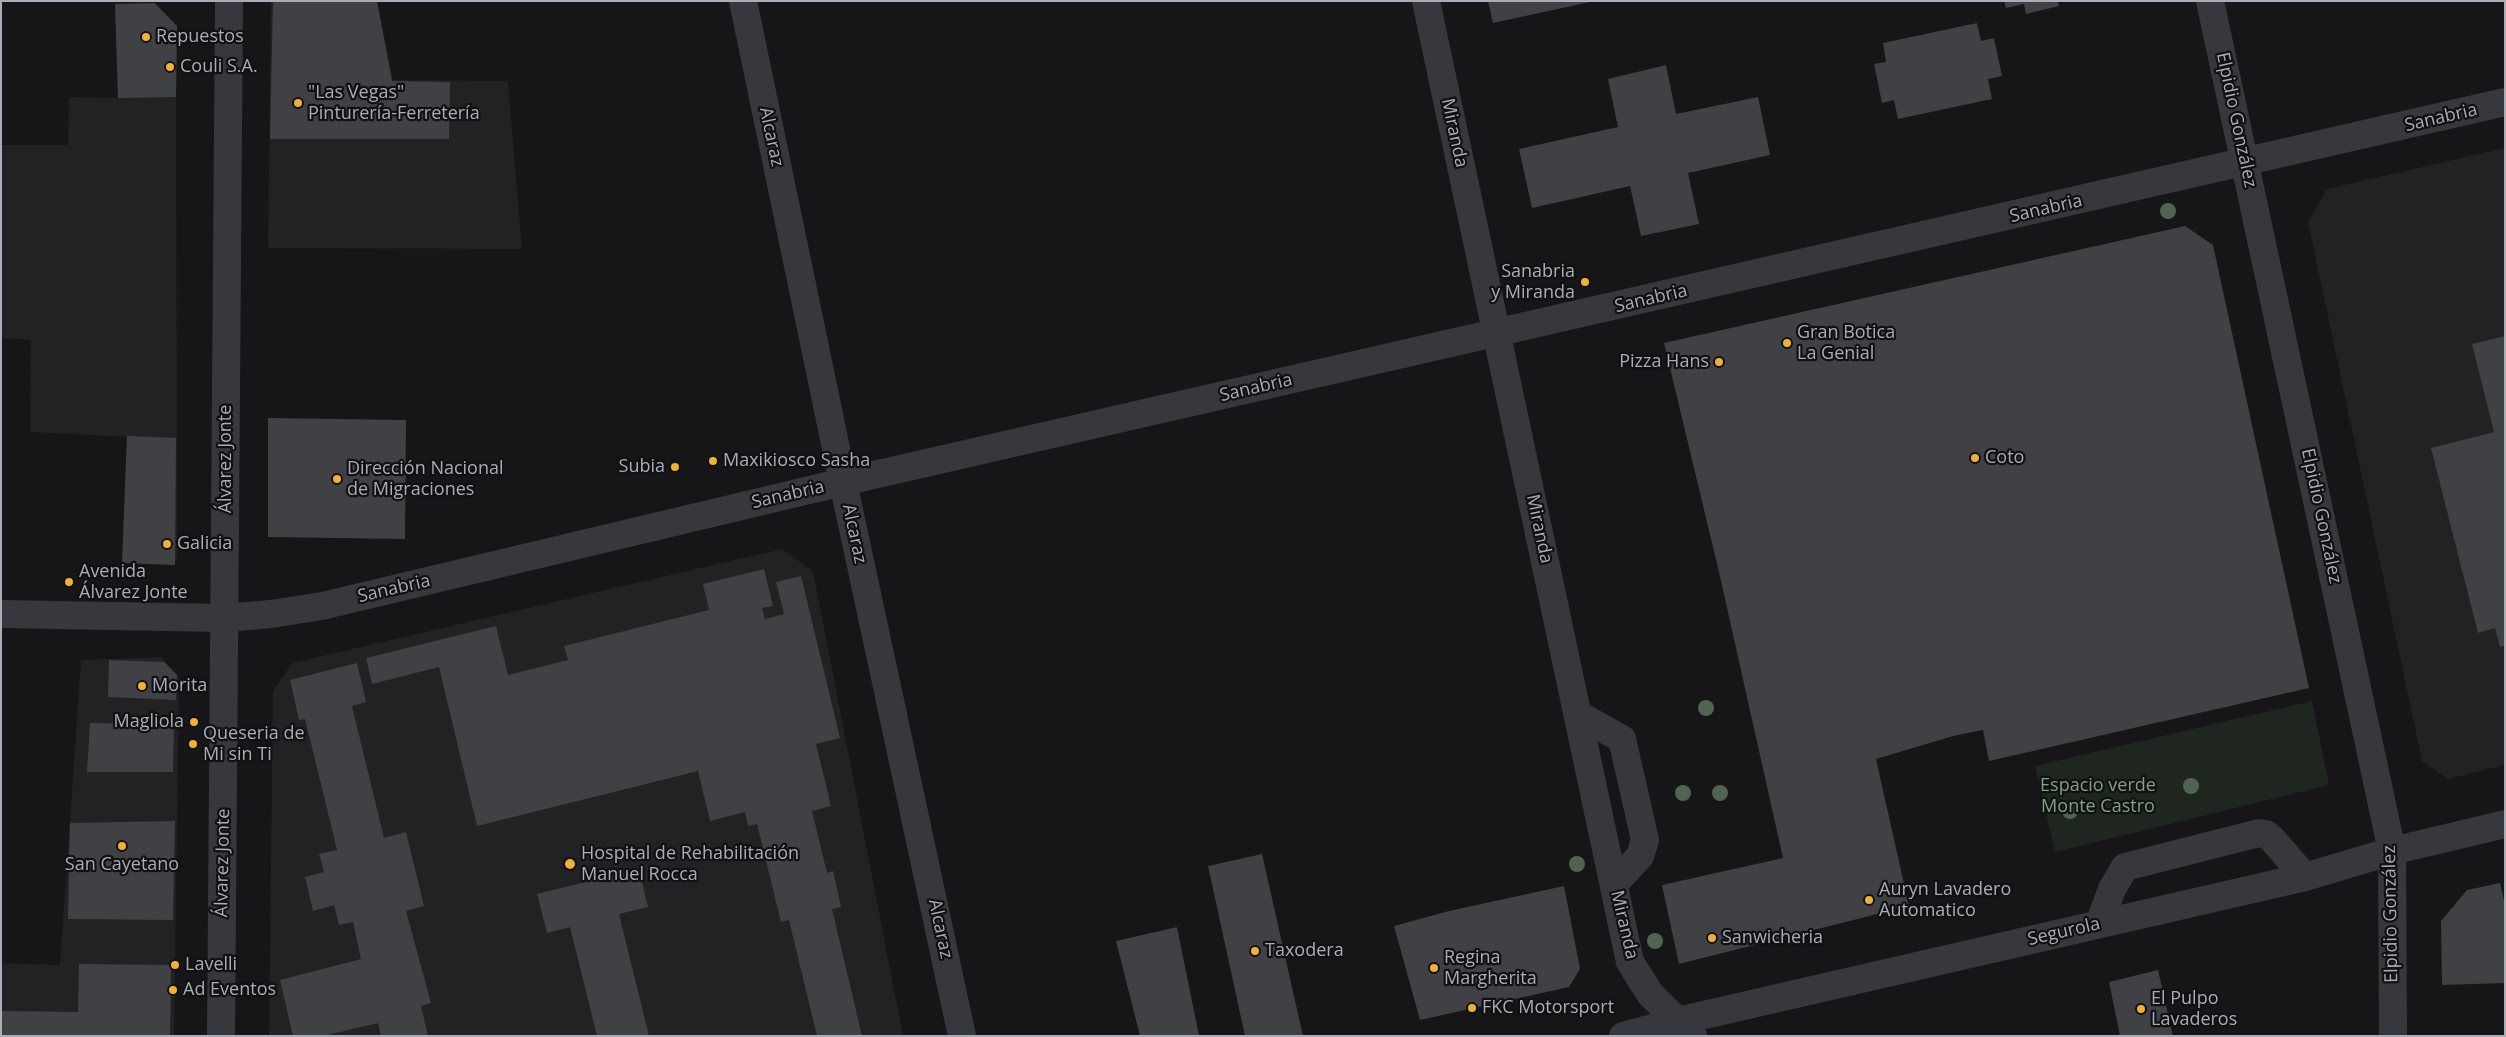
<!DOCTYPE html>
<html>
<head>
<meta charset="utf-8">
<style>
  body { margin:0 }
  #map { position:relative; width:2506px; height:1037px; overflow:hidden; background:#161618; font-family:"Open Sans",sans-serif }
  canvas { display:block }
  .frame { position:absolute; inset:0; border:2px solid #a8adb8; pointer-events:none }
</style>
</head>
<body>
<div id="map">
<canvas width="2506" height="1037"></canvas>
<div class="frame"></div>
</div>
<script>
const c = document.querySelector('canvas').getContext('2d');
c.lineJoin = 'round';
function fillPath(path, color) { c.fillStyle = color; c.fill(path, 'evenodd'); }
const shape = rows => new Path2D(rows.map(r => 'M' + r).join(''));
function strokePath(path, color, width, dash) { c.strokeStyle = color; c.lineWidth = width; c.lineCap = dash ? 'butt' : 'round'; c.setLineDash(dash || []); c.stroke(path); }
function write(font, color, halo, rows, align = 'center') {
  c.font = font + ' "Open Sans",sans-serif'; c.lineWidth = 4.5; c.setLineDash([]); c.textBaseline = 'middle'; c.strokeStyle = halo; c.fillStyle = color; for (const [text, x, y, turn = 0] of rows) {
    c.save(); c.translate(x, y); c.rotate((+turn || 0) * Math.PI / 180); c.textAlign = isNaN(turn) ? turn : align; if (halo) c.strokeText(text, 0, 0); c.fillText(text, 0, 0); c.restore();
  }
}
fillPath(shape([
  [271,1,377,1,393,80,508,81,522,249,268,248],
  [156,3,176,25,177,558,174,565,122,563,127,437,30,432,31,340,1,338,1,145,68,145,69,97,118,98,115,4],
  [2505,148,2505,765,2448,779,2422,761,2308,222,2327,189],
  [782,549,813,571,903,1036,269,1036,273,691,292,663],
  [161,657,179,677,174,1036,1,1036,1,963,60,965,81,660]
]), '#222225');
fillPath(shape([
  [2312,701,2329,785,2055,852,2035,766]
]), '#1e261f');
fillPath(shape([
  [273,1,377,1,392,81,450,82,449,139,270,139],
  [1488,1,1590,1,1590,2,1493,23],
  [2004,1,2058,1,2059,6,2026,14,2024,4,2006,8],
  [154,3,177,26,176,97,118,98,115,4],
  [1977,23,1981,41,1994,38,2002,76,1988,79,1992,99,1898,119,1894,100,1882,103,1874,64,1886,62,1883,43],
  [1666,65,1676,114,1758,97,1770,155,1688,173,1699,224,1641,236,1630,186,1532,208,1519,149,1618,127,1608,79],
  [2185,226,2213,245,2309,688,1989,761,1983,730,1953,736,1876,759,1909,906,1679,964,1662,885,1783,858,1719,572,1664,343],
  [2505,336,2505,646,2500,647,2495,628,2478,633,2431,448,2494,432,2472,344],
  [268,418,406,420,405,539,268,537],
  [127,436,176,438,175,565,122,563],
  [764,569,773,606,762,608,765,619,784,614,776,582,801,576,840,738,816,744,831,806,812,811,827,873,833,871,841,907,832,909,862,1036,817,1036,789,920,781,922,757,824,748,826,745,812,710,821,698,771,477,826,439,667,372,684,366,658,496,626,508,675,568,660,564,646,709,610,703,584],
  [109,660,164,662,177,675,176,700,108,697],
  [357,663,366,702,352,706,384,838,406,832,424,906,406,911,431,1003,421,1006,428,1036,381,1036,378,1023,323,1036,293,1036,280,980,361,959,353,922,339,925,334,905,313,911,305,877,324,872,319,854,337,850,305,719,299,720,290,680],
  [90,723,174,724,173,772,87,772],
  [175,821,173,920,68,919,70,823],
  [1262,854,1303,1036,1245,1036,1208,866],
  [639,869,648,907,619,914,649,1036,597,1036,570,927,547,933,537,894],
  [2500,883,2505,905,2505,983,2442,985,2441,921,2467,890],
  [1564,886,1580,969,1569,987,1420,1020,1394,926,1449,911],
  [1177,927,1199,1036,1140,1036,1116,941],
  [79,964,171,965,170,1036,1,1036,1,1011,78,1012],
  [2158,970,2173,1036,2120,1036,2109,982]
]), '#404145');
strokePath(shape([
  [743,1,843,482,962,1036],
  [1426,1,1630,962,1650,994,1693,1036],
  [2210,1,2392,851,2393,1036],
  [1,614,225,618,271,614,322,606,843,482,2505,102],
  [1579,715,1622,739,1645,840,1640,856,1614,884],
  [2099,924,2112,889,2125,867,2259,833,2266,834,2273,840,2305,877],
  [221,1036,229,1],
  [1623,1036,1678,1021,2305,877,2392,851,2505,824]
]), '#37383d', 28);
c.fillStyle = '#506452';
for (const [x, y] of [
  [2168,211],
  [1706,708],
  [2191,786],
  [1683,793],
  [1720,793],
  [2070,811],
  [1577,864],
  [1655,941]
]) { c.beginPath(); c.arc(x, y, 8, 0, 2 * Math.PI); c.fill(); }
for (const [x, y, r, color] of [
  [146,37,5,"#f2b134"],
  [170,67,5,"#f2b134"],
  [298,103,5,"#f2b134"],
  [1585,282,5,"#f2b134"],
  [1787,343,5,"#f2b134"],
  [1719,362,5,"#f2b134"],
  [1975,458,5,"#f2b134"],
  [713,461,5,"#f2b134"],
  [675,467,5,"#f2b134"],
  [337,479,5,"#f2b134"],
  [167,544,5,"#f2b134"],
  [69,582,5,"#f2b134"],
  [142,686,5,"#f2b134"],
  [194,722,5,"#f2b134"],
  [193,744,5,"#f2b134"],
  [122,846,5,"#f2b134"],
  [570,864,6,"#f2b134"],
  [1869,900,5,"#f2b134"],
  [1712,938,5,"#f2b134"],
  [1255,951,5,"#f2b134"],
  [175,965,5,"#f2b134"],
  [1434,968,5,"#f2b134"],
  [173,990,5,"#f2b134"],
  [1472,1008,5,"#f2b134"],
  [2141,1009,5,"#f2b134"]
]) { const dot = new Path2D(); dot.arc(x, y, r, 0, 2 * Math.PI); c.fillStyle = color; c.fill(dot); strokePath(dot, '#111113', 2); }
write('18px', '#a8adb8', '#111113', [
  ["Repuestos",156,37],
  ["Couli S.A.",180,67],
  ["\"Las Vegas\"",308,93],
  ["Pinturería-Ferretería",308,114],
  ["Sanabria",1575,272,"right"],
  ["y Miranda",1575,293,"right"],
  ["Gran Botica",1797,333],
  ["La Genial",1797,354],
  ["Pizza Hans",1709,362,"right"],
  ["Coto",1985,458],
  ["Maxikiosco Sasha",723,461],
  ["Subia",665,467,"right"],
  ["Dirección Nacional",347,469],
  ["de Migraciones",347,490],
  ["Galicia",177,544],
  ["Avenida",79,572],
  ["Álvarez Jonte",79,593],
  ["Morita",152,686],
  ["Magliola",184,722,"right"],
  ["Queseria de",203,734],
  ["Mi sin Ti",203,755],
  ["Hospital de Rehabilitación",581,854],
  ["Manuel Rocca",581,875],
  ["San Cayetano",122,865,"center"],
  ["Auryn Lavadero",1879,890],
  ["Automatico",1879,911],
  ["Sanwicheria",1722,938],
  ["Taxodera",1265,951],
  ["Regina",1444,958],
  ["Margherita",1444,979],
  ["Lavelli",185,965],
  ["Ad Eventos",183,990],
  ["El Pulpo",2151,999],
  ["Lavaderos",2151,1020],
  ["FKC Motorsport",1482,1008]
], 'left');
write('18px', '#a8adb8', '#111113', [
  ["Sanabria",2441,118,-13],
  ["Elpidio González",2236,120,78],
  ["Miranda",1454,133,78],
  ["Alcaraz",771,137,78],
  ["Sanabria",2046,209,-13],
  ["Sanabria",1651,299,-13],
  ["Sanabria",1256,388,-13],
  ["Álvarez Jonte",226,459,-90],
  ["Sanabria",788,495,-13],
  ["Elpidio González",2321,516,78],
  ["Miranda",1539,529,78],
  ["Alcaraz",854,534,78],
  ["Sanabria",394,589,-13],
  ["Álvarez Jonte",223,863,-89],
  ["Elpidio González",2391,914,-91],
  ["Miranda",1624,925,77],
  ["Alcaraz",940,929,78],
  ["Segurola",2064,932,-13]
]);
write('18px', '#7fa381', '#111113', [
  ["Espacio verde",2098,786],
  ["Monte Castro",2098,807]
]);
</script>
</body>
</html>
